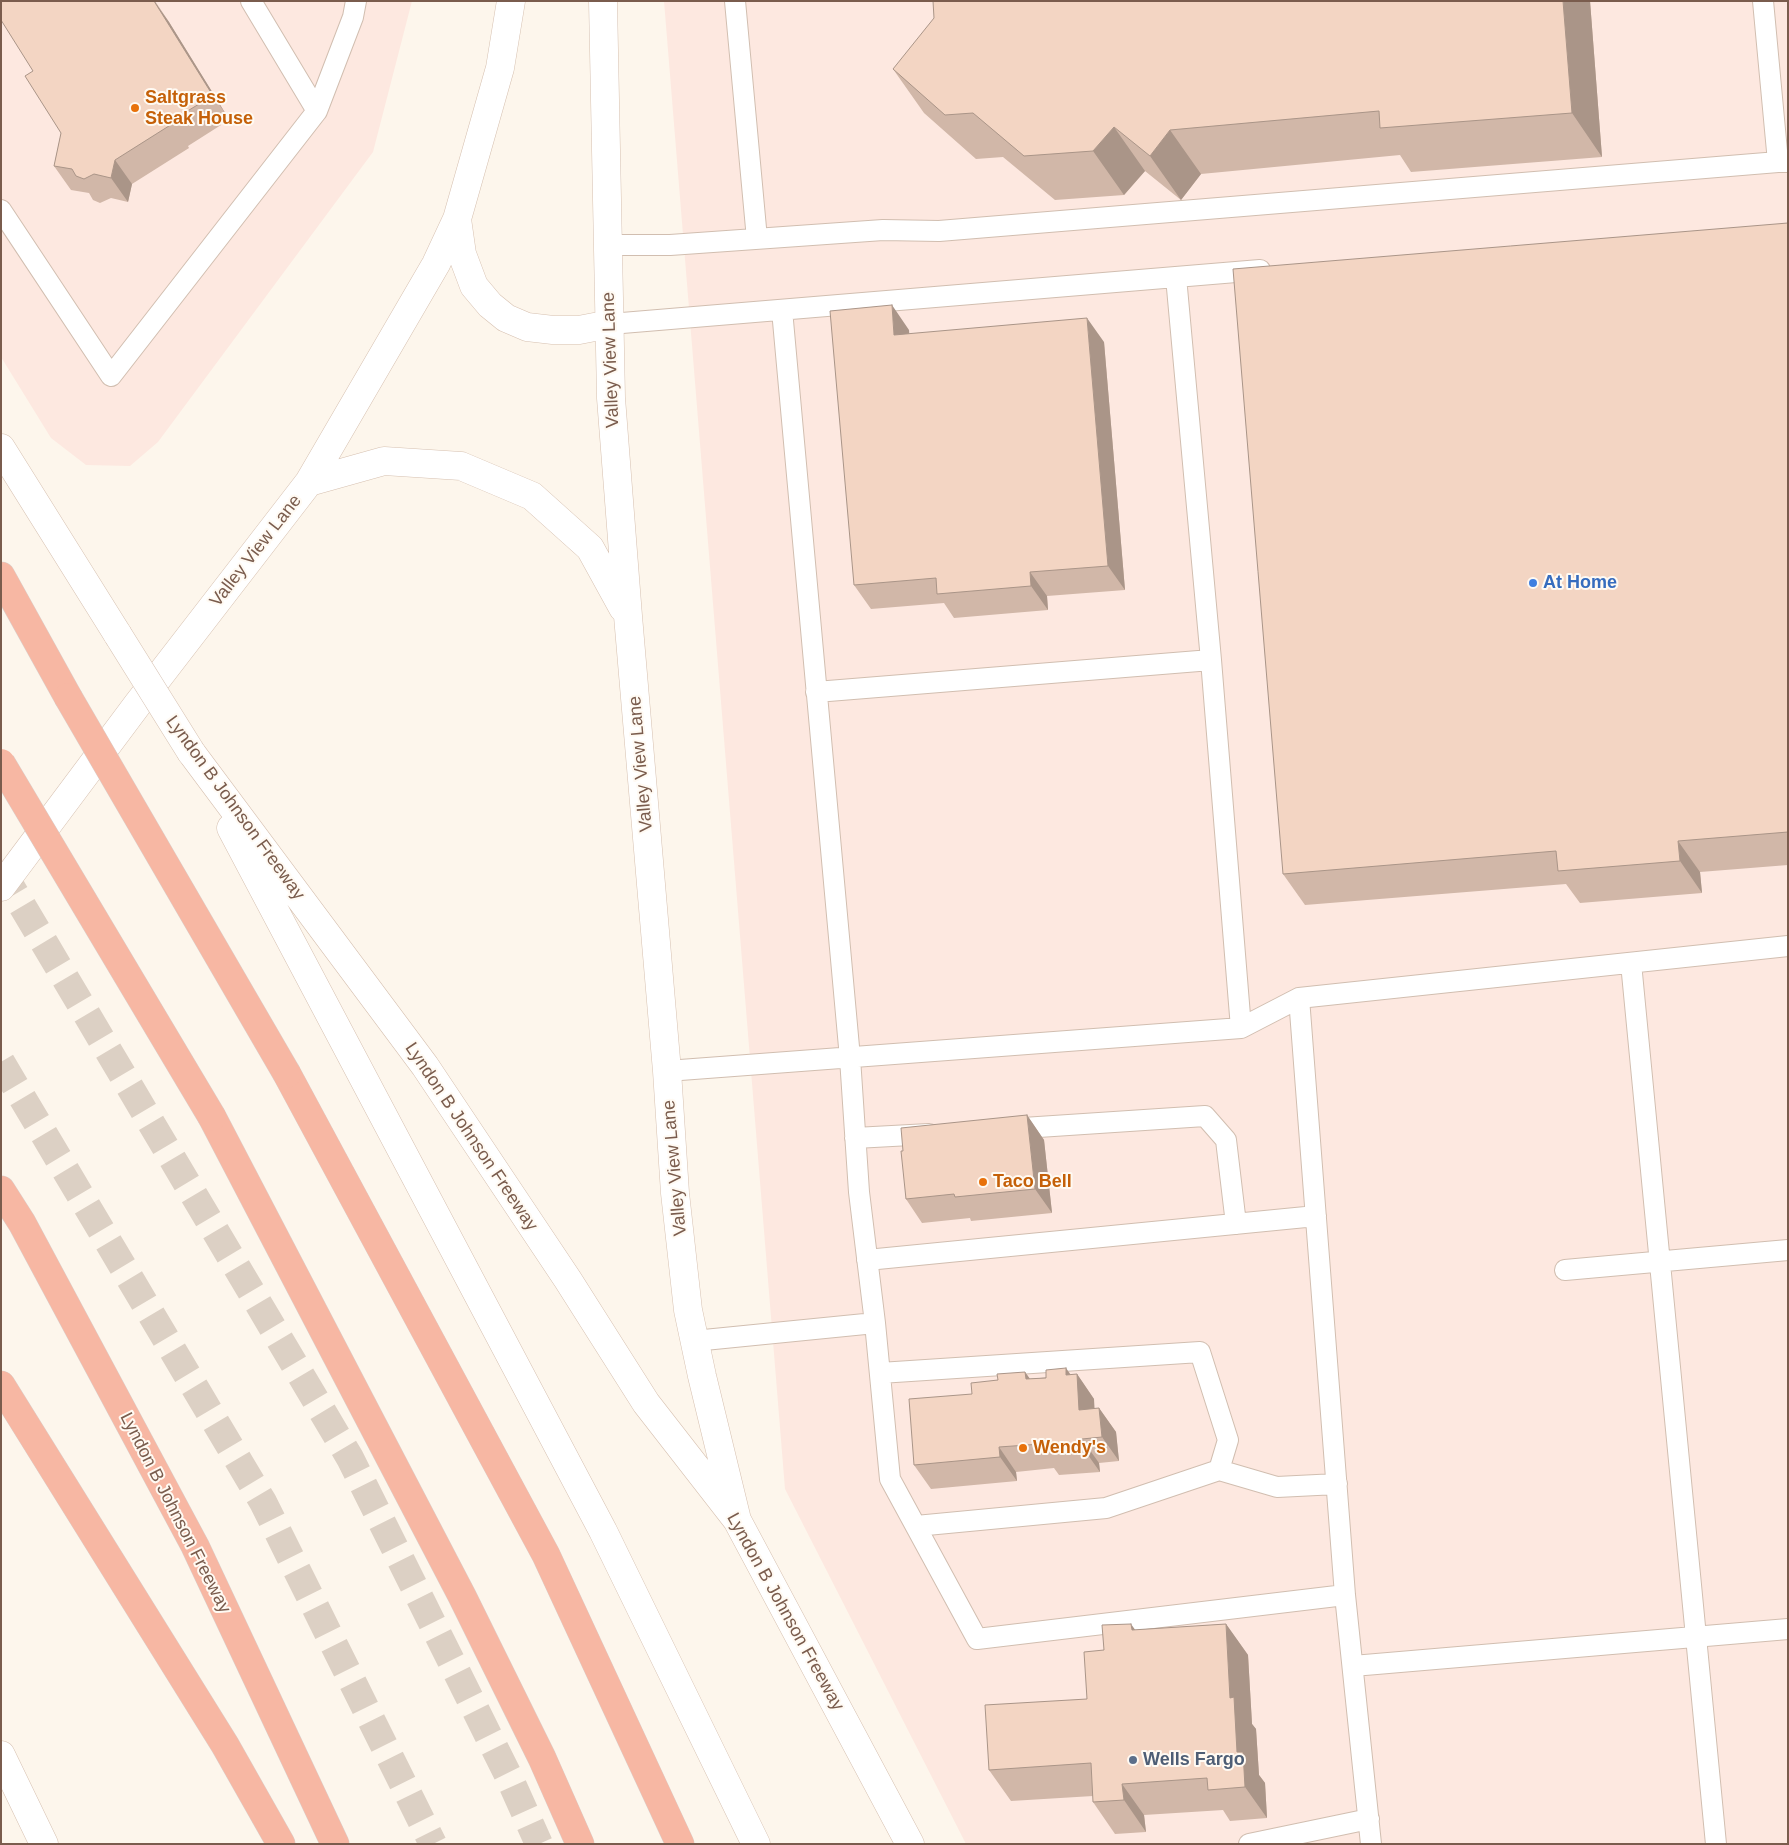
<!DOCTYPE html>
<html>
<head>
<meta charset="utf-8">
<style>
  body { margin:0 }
  #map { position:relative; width:1789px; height:1845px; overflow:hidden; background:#fdf6ec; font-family:Arial,sans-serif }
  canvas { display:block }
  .frame { position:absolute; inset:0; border:2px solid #7a5c4d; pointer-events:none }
</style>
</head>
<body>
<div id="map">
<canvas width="1789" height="1845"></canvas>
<div class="frame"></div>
</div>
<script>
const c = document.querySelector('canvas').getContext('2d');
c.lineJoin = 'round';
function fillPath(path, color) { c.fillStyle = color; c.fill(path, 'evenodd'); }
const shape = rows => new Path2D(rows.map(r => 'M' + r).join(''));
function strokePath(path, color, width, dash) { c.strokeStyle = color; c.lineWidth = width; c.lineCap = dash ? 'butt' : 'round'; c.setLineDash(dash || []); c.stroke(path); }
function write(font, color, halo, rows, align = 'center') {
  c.font = font + ' Arial,sans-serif'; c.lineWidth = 4; c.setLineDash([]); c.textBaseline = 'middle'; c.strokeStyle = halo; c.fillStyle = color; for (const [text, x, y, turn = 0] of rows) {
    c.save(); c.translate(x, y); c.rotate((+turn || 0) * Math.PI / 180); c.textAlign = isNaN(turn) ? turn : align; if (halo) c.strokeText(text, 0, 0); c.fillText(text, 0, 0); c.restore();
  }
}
fillPath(shape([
  [1,1,412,1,373,152,158,442,130,466,86,465,51,438,1,357],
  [664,1,1788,1,1788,1843,966,1844,785,1489]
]), '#fde8e0');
strokePath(shape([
  [1,870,350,1458,509,1777,539,1844],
  [1,1062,263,1502,433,1844]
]), '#dcd0c4', 28, [28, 14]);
const lane = shape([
  [251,1,317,111],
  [735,1,757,239],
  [1763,1,1778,162,1788,162],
  [1,210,111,376,317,111,353,17,356,1],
  [607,245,670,245,883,230,939,231,1778,162],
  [610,324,1260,270],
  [1211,660,1241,1028],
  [816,692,1211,660,1176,277],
  [1631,963,1716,1844],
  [1299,998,1345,1595,1371,1844],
  [667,1071,1241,1028,1299,998,1788,946],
  [1008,1129,1205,1116,1226,1140,1236,1224],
  [855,1138,929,1134],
  [867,1260,1316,1216],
  [1565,1270,1788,1250],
  [875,1323,890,1479,977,1639,1345,1595],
  [694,1341,875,1323,859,1192,850,1058,782,310],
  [880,1373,1200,1352,1228,1440,1219,1470,1106,1508,916,1526],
  [1219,1470,1277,1487,1337,1484],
  [1353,1666,1788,1629],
  [1249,1844,1369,1819]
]);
const secondary = shape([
  [603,1,611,398,628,616,667,1071,675,1193,688,1310,702,1376,737,1520],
  [457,219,462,254,474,286,490,305,506,318,527,327,553,330,579,330,610,324],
  [1,448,118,635],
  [309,482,384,461,461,466,532,496,590,548,623,608],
  [191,752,425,1066,568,1280,646,1403,737,1520,910,1844],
  [231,828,603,1531,756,1844],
  [1,887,137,705,309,482,436,264,457,219,500,68,511,1],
  [1,1755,44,1844]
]);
const highway = shape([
  [1,576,68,697],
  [287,1074,546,1555,680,1844],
  [212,1117,462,1596,542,1758,580,1844],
  [1,1190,22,1223,195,1546,335,1844],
  [1,1385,225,1745,281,1844]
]);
strokePath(lane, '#d1beb0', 22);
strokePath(secondary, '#d6c0b0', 29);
strokePath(highway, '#dad1cd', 29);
strokePath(lane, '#fff', 20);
strokePath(secondary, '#fff', 28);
strokePath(highway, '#f7b7a3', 28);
const secondaryBridge = shape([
  [118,635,191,752]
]);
const highwayBridge = shape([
  [68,697,287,1074],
  [1,763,212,1117]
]);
strokePath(secondaryBridge, '#d6c0b0', 29, []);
strokePath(highwayBridge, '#dad1cd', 29, []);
strokePath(secondaryBridge, '#fff', 28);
strokePath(highwayBridge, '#f7b7a3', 28);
fillPath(shape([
  [155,1,169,22,227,116,219,121,221,125,188,146,189,148,132,184,128,202,111,198,100,203,93,200,89,193,71,190,54,166,61,133],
  [1590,1,1602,157,1411,172,1400,155,1201,174,1181,200,1145,171,1124,195,1055,200,1003,157,976,159,924,113,893,69],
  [1788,223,1788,865,1700,872,1702,893,1580,903,1566,884,1305,905,1283,874],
  [909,330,909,334,1104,342,1125,590,1047,596,1048,610,954,618,944,603,871,609,854,585],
  [1027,1115,1044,1140,1052,1213,971,1221,970,1218,922,1223,906,1199,903,1151],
  [1025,1372,1030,1379,1077,1374,1094,1399,1094,1409,1099,1408,1116,1432,1119,1461,1099,1463,1100,1472,1059,1475,1054,1468,1016,1472,1017,1481,931,1489,914,1465,972,1394,998,1380],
  [1226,1624,1248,1655,1252,1724,1256,1729,1259,1775,1265,1783,1267,1818,1230,1821,1223,1810,1144,1815,1146,1832,1115,1834,1093,1802,1093,1796,1011,1801,989,1770,1087,1699,1104,1650,1136,1630]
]), '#d1b7a8');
fillPath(shape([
  [154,1,169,22,227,116,210,91],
  [1563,1,1590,1,1602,157,1572,113],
  [1114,127,1145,171,1124,195,1093,151],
  [1170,130,1201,174,1181,200,1150,156],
  [115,160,132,184,128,202,111,178],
  [892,305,909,330,911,359,894,335],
  [1087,318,1104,342,1125,590,1108,566],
  [1030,572,1047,596,1048,610,1031,586],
  [1678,841,1700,872,1702,893,1680,861],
  [1027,1115,1044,1140,1052,1213,1035,1189],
  [1066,1368,1077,1384,1077,1374,1094,1399,1096,1434,1079,1410,1066,1375],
  [1025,1372,1042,1396,1026,1379],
  [1099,1408,1116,1432,1119,1461,1102,1437],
  [1082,1439,1099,1463,1100,1472,1083,1448],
  [999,1447,1016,1472,1017,1481,1000,1457],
  [1131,1624,1153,1655,1132,1630],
  [1226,1624,1248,1655,1252,1724,1256,1729,1259,1775,1265,1783,1267,1818,1245,1787,1237,1752,1230,1698],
  [1122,1784,1144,1815,1146,1832,1124,1800]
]), '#aa9588');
const building = shape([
  [1,1,154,1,210,91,202,97,204,101,171,121,172,124,115,160,111,178,94,174,84,179,76,176,72,169,54,166,61,133,25,76,33,71,1,20,1,1],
  [933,1,1563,1,1572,113,1380,128,1379,111,1170,130,1150,156,1114,127,1093,151,1024,156,973,113,945,115,893,69,934,18,933,1],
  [1788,223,1788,832,1678,841,1680,861,1558,871,1556,851,1283,874,1233,269,1788,223],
  [892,305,894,335,1087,318,1108,566,1030,572,1031,586,937,594,936,578,854,585,830,311,892,305],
  [1027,1115,1035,1189,955,1197,954,1194,906,1199,901,1151,903,1151,901,1128,1027,1115],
  [1066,1368,1066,1375,1077,1374,1079,1410,1099,1408,1102,1437,1082,1439,1083,1448,1042,1451,1041,1444,999,1447,1000,1457,914,1465,909,1399,972,1394,971,1383,998,1380,997,1374,1025,1372,1026,1379,1046,1378,1046,1370,1066,1368],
  [1131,1624,1132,1630,1226,1624,1230,1698,1234,1697,1237,1752,1243,1752,1245,1787,1208,1790,1207,1778,1122,1784,1124,1800,1093,1802,1091,1763,989,1770,985,1705,1087,1699,1084,1652,1104,1650,1102,1625,1131,1624]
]);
fillPath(building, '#f3d5c3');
strokePath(building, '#aa9588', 1);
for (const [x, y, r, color] of [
  [135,108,5,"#e8710a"],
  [1533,583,5,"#3f7fe0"],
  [983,1182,5,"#e8710a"],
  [1023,1448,5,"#e8710a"],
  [1133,1760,5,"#5c6f8a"]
]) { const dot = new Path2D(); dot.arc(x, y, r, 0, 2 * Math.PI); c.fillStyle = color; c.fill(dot); strokePath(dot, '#fffaf3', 2); }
write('bold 18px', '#c56008', '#fffaf3', [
  ["Saltgrass",145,98],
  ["Steak House",145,119],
  ["Taco Bell",993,1182],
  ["Wendy's",1033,1448]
], 'left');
write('18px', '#7a5c4d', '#fffaf3', [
  ["Valley View Lane",611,360,-92],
  ["Valley View Lane",256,551,-52],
  ["Valley View Lane",641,764,-95],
  ["Lyndon B Johnson Freeway",235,808,54],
  ["Lyndon B Johnson Freeway",471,1137,56],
  ["Valley View Lane",675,1168,-95],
  ["Lyndon B Johnson Freeway",175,1513,63],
  ["Lyndon B Johnson Freeway",785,1612,61]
]);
write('bold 18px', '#366cbe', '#fffaf3', [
  ["At Home",1543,583]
], 'left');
write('bold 18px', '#4e5e75', '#fffaf3', [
  ["Wells Fargo",1143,1760]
], 'left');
</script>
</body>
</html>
